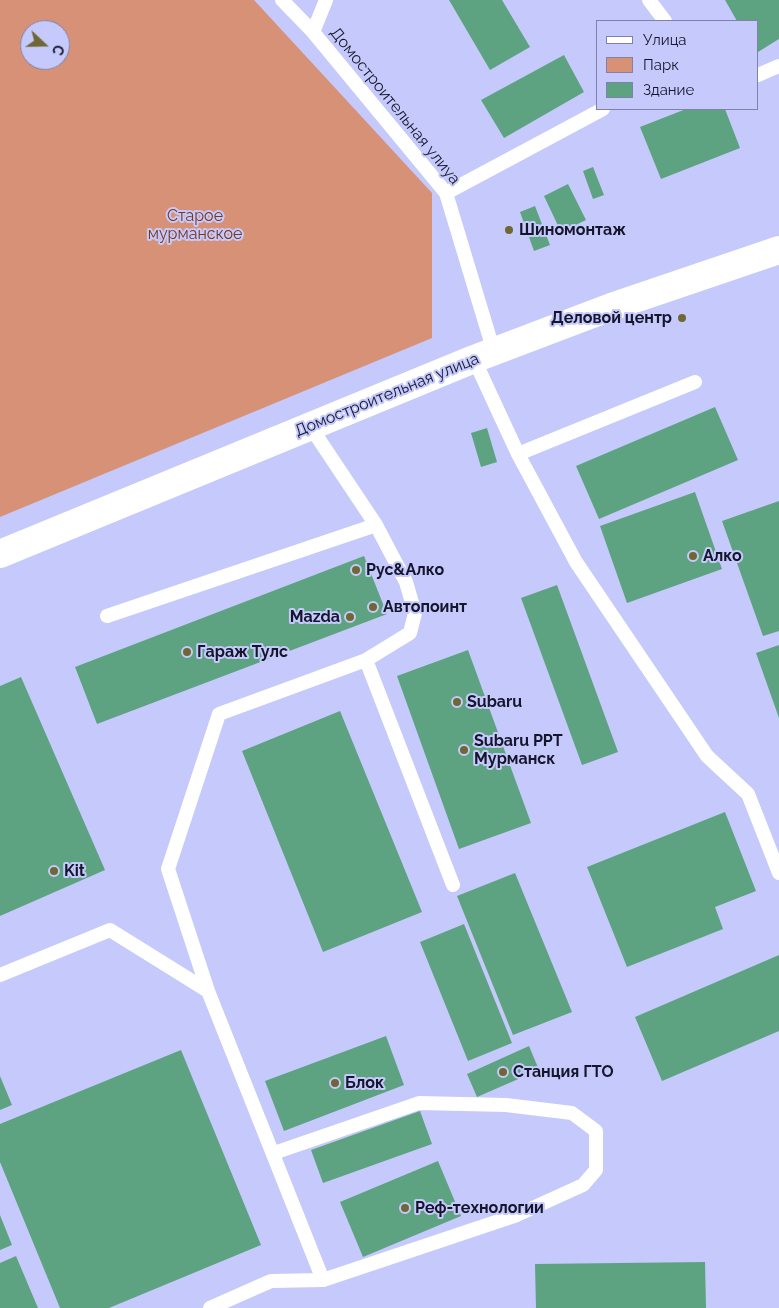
<!DOCTYPE html>
<html>
<head>
<meta charset="utf-8">
<style>
  body { margin:0 }
  #map { position:relative; width:779px; height:1308px; overflow:hidden; background:#c5c9fb; font-family:Raleway,sans-serif }
  canvas { display:block }
  .legend { position:absolute; left:596px; top:20px; width:162px; height:90px; box-sizing:border-box; background:#c5c9fb; border:1px solid #7f81a8; margin:0; padding:6px 9px; list-style:none; font-size:15px; color:#15162c }
  .legend li { display:flex; align-items:center; gap:10px; height:25px }
  .legend b { width:25px; border:1px solid #7f81a8 }
  .north { position:absolute; left:20px; top:20px; width:50px; height:50px; box-sizing:border-box; background:#c5c9fb; border:1px solid #7f81a8; border-radius:50%; rotate:111deg; font-size:14px; font-weight:700; line-height:20px; text-align:center; color:#15162c }
  .north::after { content:''; display:block; margin:auto; width:18px; height:22px; background:#6f6734; clip-path:polygon(50% 0,100% 100%,50% 72%,0 100%) }
</style>
</head>
<body>
<div id="map">
<canvas width="779" height="1308"></canvas>
<ul class="legend">
<li><b style="height:6px;background:#fff"></b>Улица</li>
<li><b style="height:14px;background:#d79177"></b>Парк</li>
<li><b style="height:14px;background:#5ea381"></b>Здание</li>
</ul>
<div class="north">С</div>
</div>
<script>
const c = document.querySelector('canvas').getContext('2d');
c.lineJoin = 'round';
function fillPath(path, color) { c.fillStyle = color; c.fill(path, 'evenodd'); }
const shape = rows => new Path2D(rows.map(r => 'M' + r).join(''));
function strokePath(path, color, width, dash) { c.strokeStyle = color; c.lineWidth = width; c.lineCap = dash ? 'butt' : 'round'; c.setLineDash(dash || []); c.stroke(path); }
function write(font, color, halo, rows, align = 'center') {
  c.font = font + ' Raleway,sans-serif'; c.lineWidth = 4; c.setLineDash([]); c.textBaseline = 'middle'; c.strokeStyle = halo; c.fillStyle = color; for (const [text, x, y, turn = 0] of rows) {
    c.save(); c.translate(x, y); c.rotate((+turn || 0) * Math.PI / 180); c.textAlign = isNaN(turn) ? turn : align; if (halo) c.strokeText(text, 0, 0); c.fillText(text, 0, 0); c.restore();
  }
}
fillPath(shape([
  [0,0,254,0,432,193,432,338,0,517],
  [30,30,60,30,60,60,30,60]
]), '#d79177');
fillPath(shape([
  [449,0,502,0,530,47,490,70],
  [725,0,779,0,779,39,758,52,758,21,737,21],
  [564,55,584,92,504,138,481,100],
  [686,109,725,109,740,148,661,179,640,127],
  [593,167,604,195,593,199,583,171],
  [568,184,586,220,561,232,544,196],
  [535,206,550,245,534,251,520,212],
  [715,407,738,460,599,519,576,466],
  [487,428,497,462,481,467,471,433],
  [695,492,722,569,627,603,600,526],
  [779,501,779,631,763,636,722,521],
  [364,556,387,614,97,724,75,667],
  [557,585,618,752,582,765,521,598],
  [779,645,779,718,756,653],
  [468,650,531,823,459,849,397,676],
  [21,677,105,870,0,916,0,686],
  [340,711,422,912,323,952,242,751],
  [725,812,756,891,715,907,723,929,627,967,587,867],
  [515,873,572,1012,513,1035,457,896],
  [464,924,512,1043,468,1061,420,942],
  [779,955,779,1031,662,1081,635,1017],
  [386,1036,404,1085,284,1131,265,1081],
  [529,1046,539,1070,477,1097,467,1074],
  [181,1050,261,1245,109,1308,60,1308,0,1162,0,1124],
  [0,1076,12,1105,0,1110],
  [420,1111,432,1144,323,1183,311,1150],
  [438,1161,461,1216,363,1257,340,1202],
  [0,1215,12,1245,0,1250],
  [16,1256,38,1308,0,1308,0,1263],
  [705,1262,706,1308,536,1308,535,1264]
]), '#5ea381');
strokePath(shape([
  [282,0,313,32],
  [326,0,313,32,446,193,494,352],
  [649,0,665,21],
  [758,75,779,66],
  [446,193,603,109],
  [474,359,518,454,576,562,707,756,748,794,779,873],
  [310,426,376,525,406,582,415,613,410,633,366,660,219,714,168,869,208,991,323,1280],
  [518,454,695,382],
  [107,616,376,525],
  [366,660,453,885],
  [0,975,110,930,208,991],
  [210,1308,271,1281,323,1280,517,1215,583,1185,596,1170,596,1131,572,1113,506,1105,419,1103,274,1153]
]), '#fff', 14);
strokePath(shape([
  [0,554,474,359,611,307,779,250]
]), '#fff', 28);
for (const [x, y, r, color] of [
  [509,230,5,"#6f6734"],
  [682,318,5,"#6f6734"],
  [693,556,5,"#6f6734"],
  [356,570,5,"#6f6734"],
  [373,607,5,"#6f6734"],
  [350,617,5,"#6f6734"],
  [187,652,5,"#6f6734"],
  [457,702,5,"#6f6734"],
  [464,750,5,"#6f6734"],
  [54,871,5,"#6f6734"],
  [503,1072,5,"#6f6734"],
  [335,1083,5,"#6f6734"],
  [405,1208,5,"#6f6734"]
]) { const dot = new Path2D(); dot.arc(x, y, r, 0, 2 * Math.PI); c.fillStyle = color; c.fill(dot); strokePath(dot, '#c5c9fb', 2); }
write('16px', '#15162c', '#c5c9fb', [
  ["Домостроительная улиуа",395,106,51],
  ["Домостроительная улица",387,395,-22]
]);
write('16px', '#78361b', '#c5c9fb', [
  ["Старое",195,216],
  ["мурманское",195,234]
]);
write('bold 16px', '#15162c', '#c5c9fb', [
  ["Шиномонтаж",519,230],
  ["Деловой центр",672,318,"right"],
  ["Алко",703,556],
  ["Рус&Алко",366,570],
  ["Автопоинт",383,607],
  ["Mazda",340,617,"right"],
  ["Гараж Тулс",197,652],
  ["Subaru",467,702],
  ["Subaru РРТ",474,741],
  ["Мурманск",474,759],
  ["Kit",64,871],
  ["Станция ГТО",513,1072],
  ["Блок",345,1083],
  ["Реф-технологии",415,1208]
], 'left');
</script>
</body>
</html>
